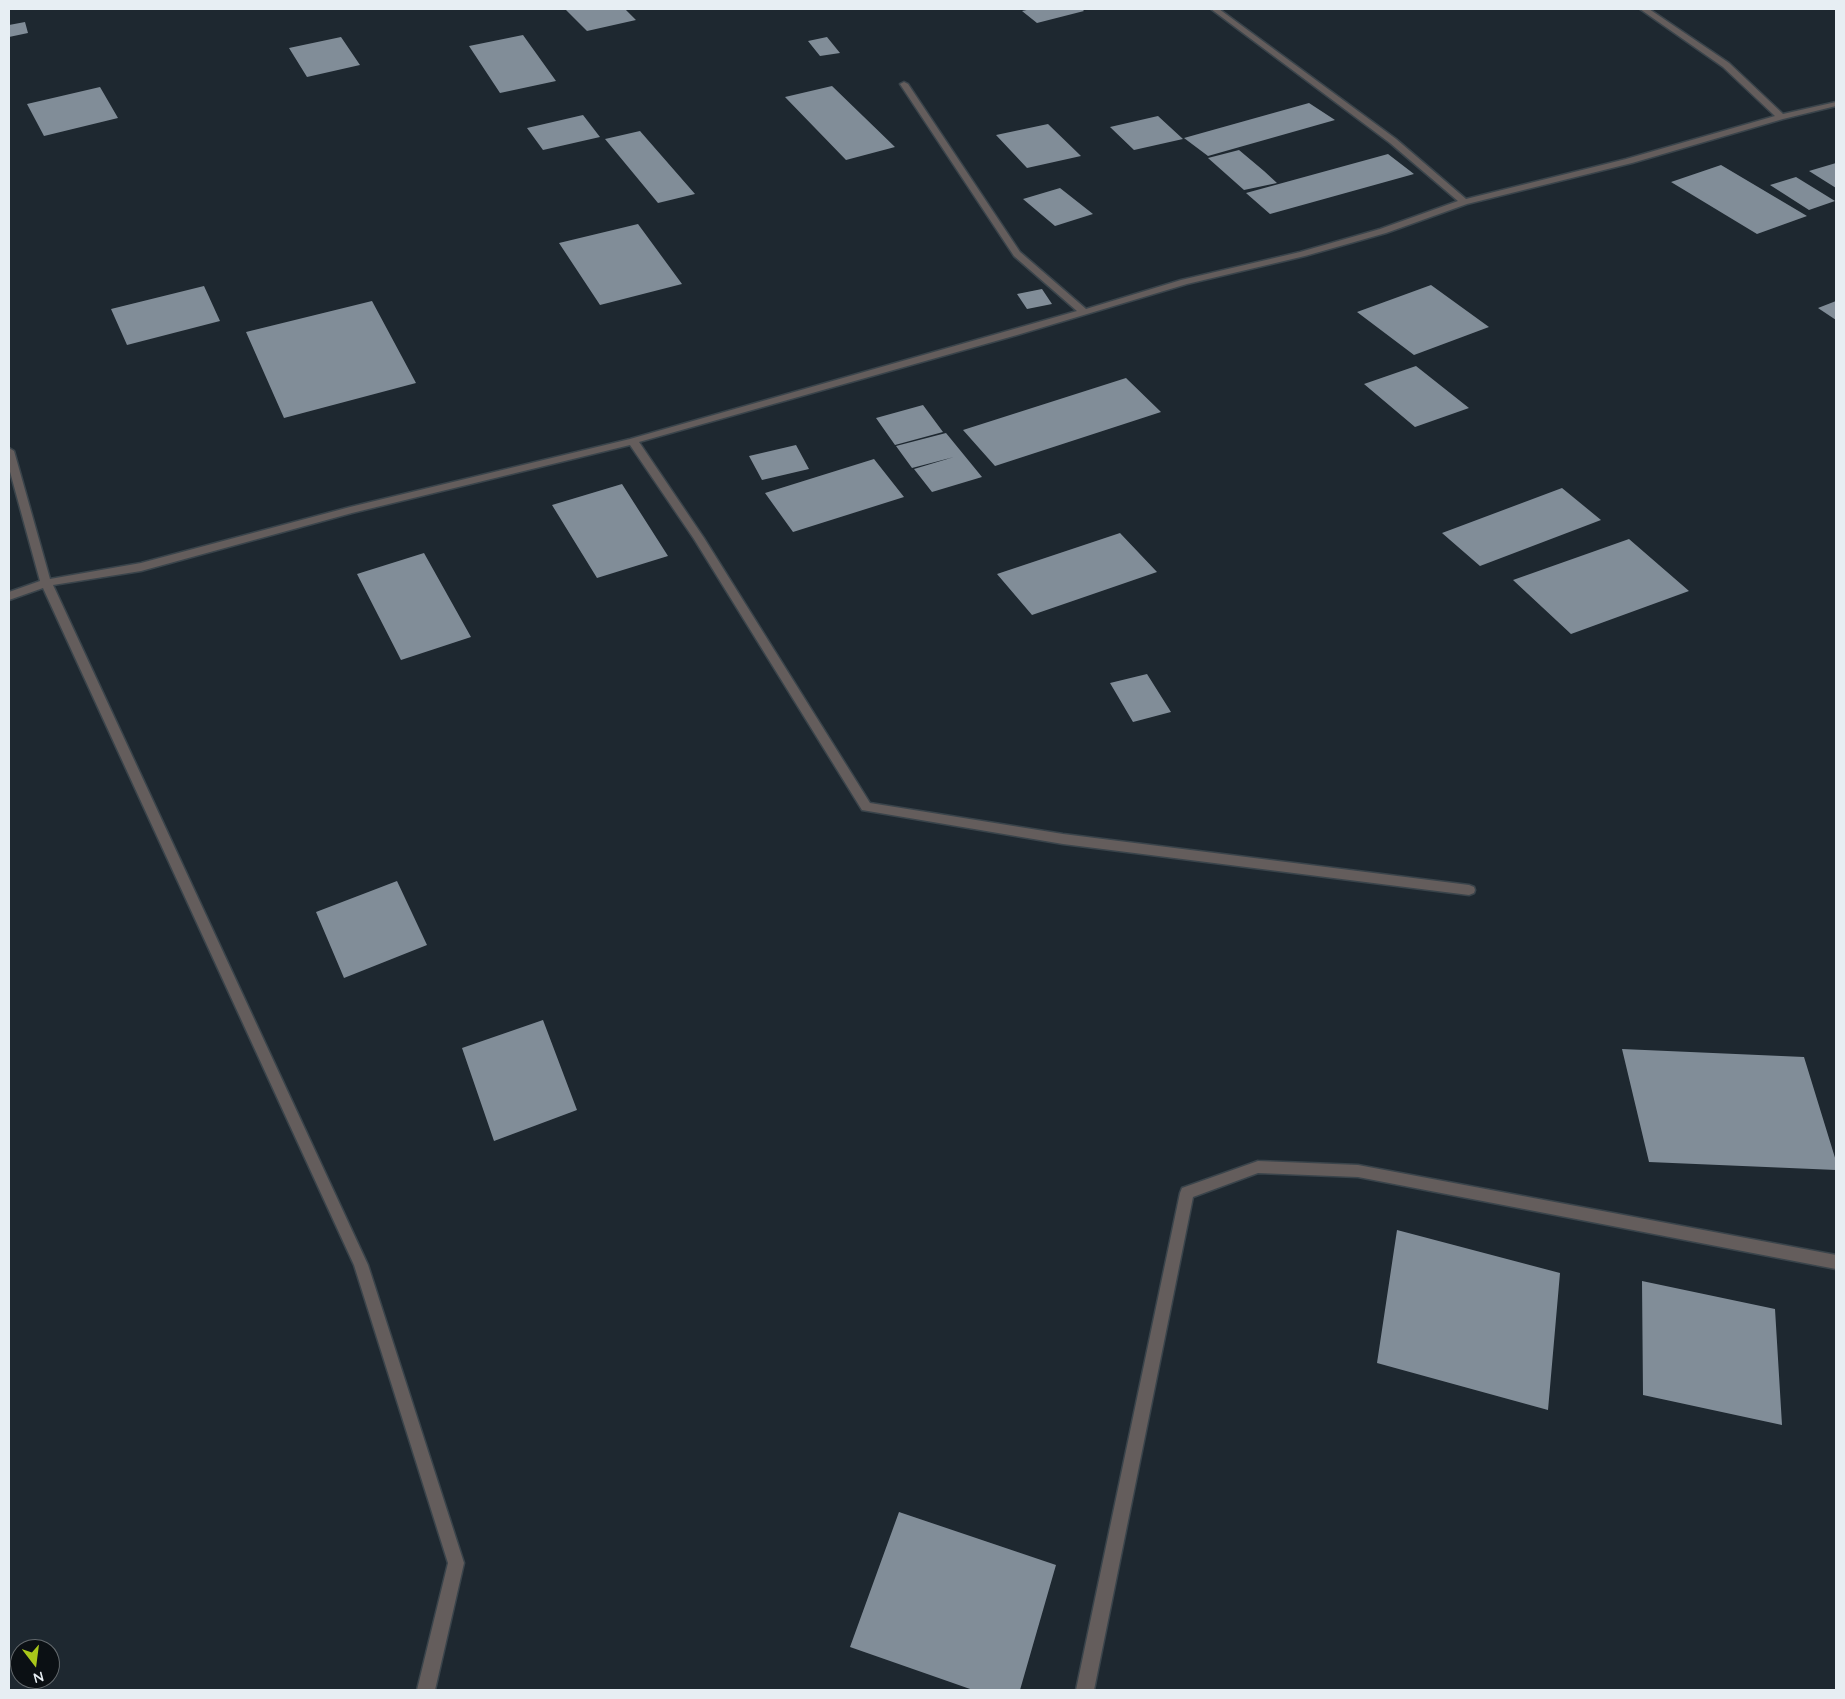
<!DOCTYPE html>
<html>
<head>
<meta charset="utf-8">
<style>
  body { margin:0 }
  #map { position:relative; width:1845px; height:1699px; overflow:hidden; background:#1e2830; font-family:Quicksand,sans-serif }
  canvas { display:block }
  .frame { position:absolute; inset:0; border:10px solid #e7eef3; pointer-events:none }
  .north { position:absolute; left:10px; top:1639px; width:50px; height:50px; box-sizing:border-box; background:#0b1014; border:1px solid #63696d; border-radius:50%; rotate:165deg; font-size:14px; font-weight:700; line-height:20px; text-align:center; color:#e7eef3 }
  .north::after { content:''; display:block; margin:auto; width:18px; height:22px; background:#a9c71a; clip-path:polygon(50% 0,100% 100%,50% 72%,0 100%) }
</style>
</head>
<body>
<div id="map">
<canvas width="1845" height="1699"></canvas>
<div class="frame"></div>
<div class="north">N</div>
</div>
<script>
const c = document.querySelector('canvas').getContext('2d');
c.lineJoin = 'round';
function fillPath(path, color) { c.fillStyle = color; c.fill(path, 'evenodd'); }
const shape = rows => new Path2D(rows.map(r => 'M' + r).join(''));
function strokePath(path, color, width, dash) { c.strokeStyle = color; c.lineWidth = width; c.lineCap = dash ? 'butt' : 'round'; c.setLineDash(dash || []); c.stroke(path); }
fillPath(shape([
  [565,9,625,9,636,20,587,31],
  [1031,9,1082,9,1084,11,1037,23,1022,11],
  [25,22,28,33,9,37,9,25],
  [523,35,556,81,500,93,469,46],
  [341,37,360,65,307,77,289,48],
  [827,37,840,53,820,56,808,41],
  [832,86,895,147,846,160,785,97],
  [100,87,118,118,44,136,27,104],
  [1309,103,1335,120,1208,156,1184,138],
  [583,115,600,137,543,150,527,128],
  [1158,116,1183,139,1134,150,1110,127],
  [1048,124,1081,156,1027,168,996,135],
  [640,131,695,194,658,203,605,139],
  [1239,150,1264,171,1277,183,1244,190,1208,158],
  [1388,154,1414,174,1270,214,1246,193],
  [1836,163,1836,188,1809,171],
  [1721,165,1807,216,1757,234,1671,182],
  [1796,177,1835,201,1809,210,1770,185],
  [1060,188,1093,214,1055,226,1023,199],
  [638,224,682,284,600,305,559,243],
  [1431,285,1489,327,1414,355,1357,312],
  [204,286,220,321,127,345,111,309],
  [1042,289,1052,304,1027,309,1017,294],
  [372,301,416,383,284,418,246,332],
  [1836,301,1836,320,1818,308],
  [1416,366,1469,408,1415,427,1364,384],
  [1126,378,1161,412,995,466,963,430],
  [923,405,943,432,895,445,876,418],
  [946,433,982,477,932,492,914,469,954,457,912,468,896,446],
  [796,445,809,469,762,480,749,456],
  [874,459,904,497,793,532,765,493],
  [622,484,668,556,597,578,552,505],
  [1562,488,1601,520,1480,566,1442,533],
  [1120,533,1157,572,1032,615,997,574],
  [1629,539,1689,591,1571,634,1513,580],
  [424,553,471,637,401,660,357,574],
  [1147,674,1171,712,1133,722,1110,683],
  [397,881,427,945,344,978,316,912],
  [543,1020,577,1110,494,1141,462,1048],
  [1622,1049,1804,1057,1836,1161,1836,1170,1649,1162],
  [1397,1230,1560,1273,1548,1410,1377,1363],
  [1642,1281,1775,1309,1782,1425,1643,1395],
  [899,1512,1056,1565,1020,1690,973,1690,850,1647]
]), '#818d98');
const minor = shape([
  [1211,9,1219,9,1396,139,1466,199,1626,159,1775,116,1723,67,1640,9,1649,9,1729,63,1783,114,1836,102,1836,106,1783,119,1632,163,1467,204,1386,233,1305,256,1187,284,1017,335,639,442,704,538,870,803,1063,834,1469,885,1474,887,1475,890,1474,893,1469,895,1063,844,862,810,694,539,630,445,352,513,141,571,53,585,368,1265,464,1563,435,1690,417,1690,448,1563,354,1265,43,588,9,600,9,592,40,581,9,468,9,448,14,451,50,579,141,563,350,507,630,439,1077,311,1014,256,900,84,904,82,908,84,1020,252,1086,309,1181,280,1300,252,1380,229,1458,201,1390,143,1211,9],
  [1258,1161,1358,1165,1836,1255,1836,1269,1358,1177,1258,1173,1193,1197,1094,1690,1076,1690,1180,1193,1182,1188,1258,1161]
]);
strokePath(minor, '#3a444b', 3);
fillPath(minor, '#645d5c');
</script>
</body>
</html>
